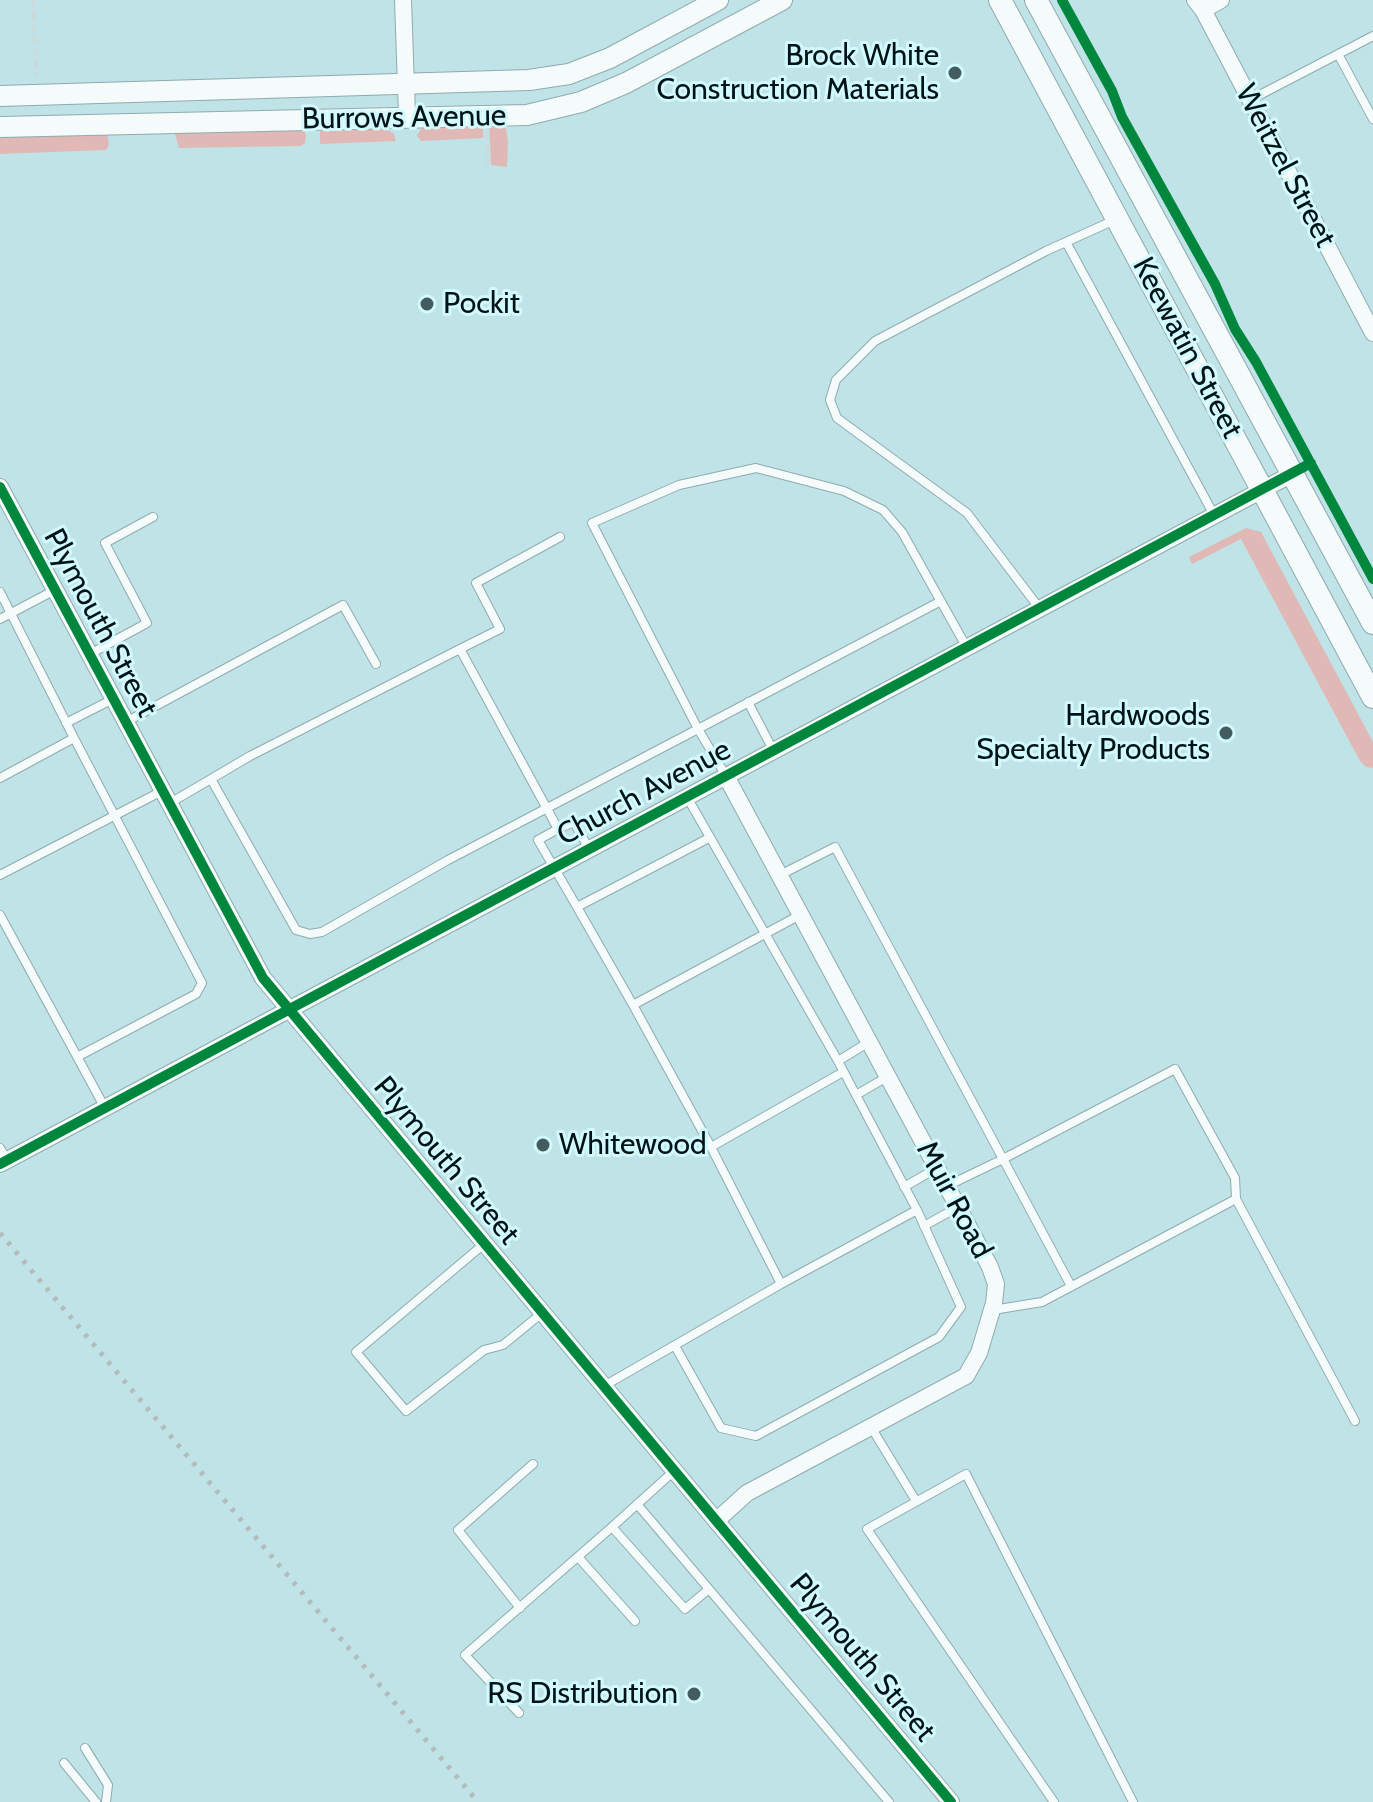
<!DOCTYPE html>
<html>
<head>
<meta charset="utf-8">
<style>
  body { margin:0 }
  canvas { display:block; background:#bfe3e6 }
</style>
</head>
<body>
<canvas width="1373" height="1802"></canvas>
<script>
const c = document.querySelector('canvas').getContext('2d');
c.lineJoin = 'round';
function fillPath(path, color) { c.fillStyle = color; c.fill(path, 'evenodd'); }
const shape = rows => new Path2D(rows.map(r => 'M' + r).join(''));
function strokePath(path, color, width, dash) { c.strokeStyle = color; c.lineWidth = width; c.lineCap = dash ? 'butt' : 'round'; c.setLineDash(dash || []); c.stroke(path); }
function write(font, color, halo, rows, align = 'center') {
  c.font = font + ' Cabin,sans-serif'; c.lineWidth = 6; c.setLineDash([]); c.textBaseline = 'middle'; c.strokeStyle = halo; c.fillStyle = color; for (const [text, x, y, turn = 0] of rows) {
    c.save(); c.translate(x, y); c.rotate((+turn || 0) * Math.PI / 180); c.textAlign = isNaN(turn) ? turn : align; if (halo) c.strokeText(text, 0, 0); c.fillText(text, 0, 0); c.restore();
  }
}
fillPath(shape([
  [489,120,505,125,508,140,507,167,491,165],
  [483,121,483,138,421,141,417,136,422,127],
  [381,125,394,134,396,141,320,144,320,128],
  [184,129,304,129,306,136,305,143,301,146,179,148,175,134],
  [103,132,108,137,109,145,106,150,0,154,0,135],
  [1246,528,1261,532,1373,742,1373,768,1366,767,1360,761,1241,539,1192,564,1189,557]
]), '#e0b9b7');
const service = shape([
  [1338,54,1373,119],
  [1250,100,1373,36],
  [1066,242,1214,515],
  [0,592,74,738,0,778],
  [941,601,698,729,592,523,679,485,756,468,844,491,883,510,902,532,967,648],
  [1040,609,967,513,837,418,830,400,836,380,875,341,1046,251,1117,219],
  [0,619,55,590],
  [460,649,500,629,476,583,560,537],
  [90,654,147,623,105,543,153,517],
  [748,702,773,750],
  [126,722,343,605,376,664],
  [66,723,113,699],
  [74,738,202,983,196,994,77,1057],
  [211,779,250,756,460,649,558,829,574,822,589,849],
  [170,803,211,779,296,930,310,934,322,932,448,860,698,729,726,776],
  [558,829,538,840,577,907,709,838],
  [0,875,162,791],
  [780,875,835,847,1003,1159,947,1186],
  [577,907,633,1005,800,915],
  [0,915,105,1108],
  [633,1005,711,1147,843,1072],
  [838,1061,869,1042],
  [856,1095,887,1077],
  [711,1147,781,1284],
  [0,1148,7,1160],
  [904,1187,937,1168],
  [1236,1199,1355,1421],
  [924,1226,958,1207],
  [484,1244,356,1352,406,1411,484,1350,503,1345,542,1313],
  [993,1310,1042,1302,1236,1199,1235,1178,1175,1069,1003,1159,1071,1286],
  [675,1346,721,1428,756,1436,939,1337,961,1307,917,1210,838,1061,687,797],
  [604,1386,781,1284,917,1210],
  [871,1427,916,1501],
  [674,1471,612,1527,685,1609,709,1589],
  [637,1504,889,1802],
  [578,1557,635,1621],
  [520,1608,458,1530,533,1464],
  [519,1713,465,1655,612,1527],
  [85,1748,108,1785,106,1802],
  [64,1763,96,1802],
  [1054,1802,867,1529,966,1474,1133,1802]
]);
const minor = shape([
  [403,0,407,116],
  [1195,0,1203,10,1373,333],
  [1203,10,1221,0],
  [0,487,263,978,951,1802],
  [0,1164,1292,474],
  [716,1521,747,1493,966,1376,979,1353,994,1303,996,1284,990,1267,958,1207,726,776]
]);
const tertiary = shape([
  [0,96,529,80,569,74,610,58,718,0],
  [0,127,527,115,581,102,626,83,782,0]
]);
const secondary = shape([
  [1000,0,1373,697],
  [1036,0,1373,623]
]);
strokePath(service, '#8fabae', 10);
strokePath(minor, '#8fabae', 18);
strokePath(tertiary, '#8fabae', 22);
strokePath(secondary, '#8fabae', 24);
strokePath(shape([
  [33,0,36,75],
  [487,132,488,165]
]), '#cdd9da', 3, [8, 4]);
strokePath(service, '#f5fbfb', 8);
strokePath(minor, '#f5fbfb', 16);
strokePath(tertiary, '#f5fbfb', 20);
strokePath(secondary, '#f5fbfb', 22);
strokePath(shape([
  [0,1233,478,1802]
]), '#b3bcbc', 5, [4, 8]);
strokePath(shape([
  [1062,0,1112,91,1122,117,1215,284,1235,329,1256,362,1373,579],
  [0,487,263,978,951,1802],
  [0,1164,1311,463]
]), '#00873e', 10);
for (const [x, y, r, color] of [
  [955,73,8,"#435c5f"],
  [427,304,8,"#435c5f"],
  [1226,733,8,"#435c5f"],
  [543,1145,8,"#435c5f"],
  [694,1694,8,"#435c5f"]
]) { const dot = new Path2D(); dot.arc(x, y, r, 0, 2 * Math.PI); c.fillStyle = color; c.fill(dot); strokePath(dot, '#d2f9fd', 3); }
write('30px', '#001417', '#d2f9fd', [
  ["Brock White",939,56],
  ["Construction Materials",939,90],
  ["Pockit",443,304,"left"],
  ["Hardwoods",1210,716],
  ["Specialty Products",1210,750],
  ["Whitewood",559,1145,"left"],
  ["RS Distribution",678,1694]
], 'right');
write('30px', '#001417', '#d2f9fd', [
  ["Burrows Avenue",404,118,-1],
  ["Weitzel Street",1285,166,62],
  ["Keewatin Street",1187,348,62],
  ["Plymouth Street",100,623,62],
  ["Church Avenue",644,793,-28],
  ["Plymouth Street",446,1161,50],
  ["Muir Road",954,1200,62],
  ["Plymouth Street",862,1658,50]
]);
</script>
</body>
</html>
